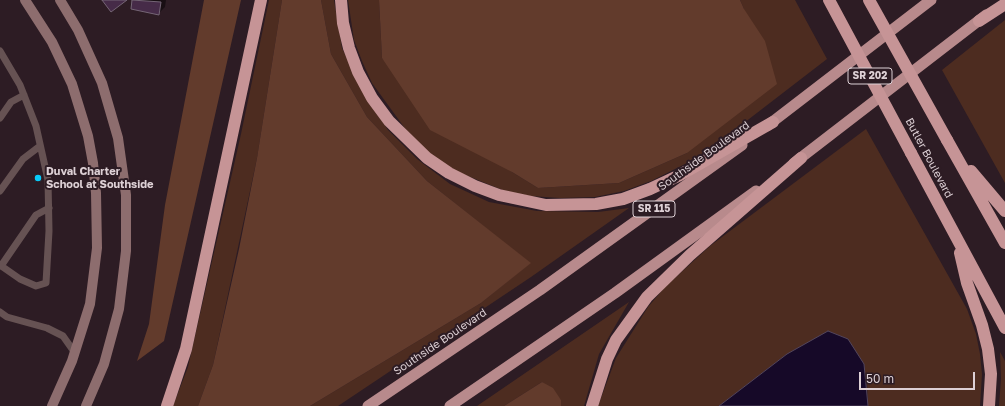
<!DOCTYPE html>
<html>
<head>
<meta charset="utf-8">
<style>
  body { margin:0 }
  #map { position:relative; width:1005px; height:406px; overflow:hidden; background:#2d1c24; font-family:"Golos Text",sans-serif }
  canvas { display:block }
  .scale { position:absolute; left:859px; top:372px; width:116px; height:18px; box-sizing:border-box; border:2px solid #ddd0d5; border-top:0; padding-left:5px; font-size:12px; line-height:14px; white-space:nowrap; color:#ddd0d5; -webkit-text-stroke:3px #2d1c24; paint-order:stroke }
</style>
</head>
<body>
<div id="map">
<canvas width="1005" height="406"></canvas>
<div class="scale">50 m</div>
</div>
<script>
const c = document.querySelector('canvas').getContext('2d');
c.lineJoin = 'round';
function fillPath(path, color) { c.fillStyle = color; c.fill(path, 'evenodd'); }
const shape = rows => new Path2D(rows.map(r => 'M' + r).join(''));
function strokePath(path, color, width, dash) { c.strokeStyle = color; c.lineWidth = width; c.lineCap = dash ? 'butt' : 'round'; c.setLineDash(dash || []); c.stroke(path); }
function write(font, color, halo, rows, align = 'center') {
  c.font = font + ' "Golos Text",sans-serif'; c.lineWidth = 4; c.setLineDash([]); c.textBaseline = 'middle'; c.strokeStyle = halo; c.fillStyle = color; for (const [text, x, y, turn = 0] of rows) {
    c.save(); c.translate(x, y); c.rotate((+turn || 0) * Math.PI / 180); c.textAlign = isNaN(turn) ? turn : align; if (halo) c.strokeText(text, 0, 0); c.fillText(text, 0, 0); c.restore();
  }
}
fillPath(shape([
  [269,0,282,0,257,158,213,365,198,406,173,406,188,367,241,134],
  [321,0,334,0,342,48,363,92,388,130,417,159,450,184,489,202,537,211,598,212,629,208,531,277,338,406,310,406,481,303,530,263,427,181,367,117,331,54],
  [348,0,379,0,382,58,512,172,538,188,619,183,687,153,744,9,740,0,795,0,827,59,714,146,685,164,651,181,624,191,595,197,560,198,530,196,505,191,453,170,430,154,412,138,372,83,362,61,354,40],
  [1005,20,1005,183,942,70],
  [866,129,967,309,976,334,980,354,982,374,980,406,868,406,867,380,787,354,719,406,598,406,616,358,648,307,665,287,710,246],
  [629,302,599,354,584,406,561,406,561,400,542,382,504,406,477,406],
  [1000,352,1005,361,1005,406,999,406,1001,379]
]), '#4d2c20');
fillPath(shape([
  [204,0,241,0,164,341,137,361,149,324,165,205],
  [282,0,321,0,331,54,367,117,427,181,531,263,481,303,310,406,198,406,213,365,239,249,257,158],
  [379,0,740,0,744,9,765,41,777,84,687,153,619,183,538,188,512,172,430,130,382,58],
  [542,382,553,388,561,400,561,406,504,406]
]), '#623b2c');
const water = shape([
  [828,331,848,339,864,364,868,406,719,406,787,354,828,331]
]);
fillPath(water, '#160928');
strokePath(water, '#52455c', 1);
fillPath(shape([
  [133,0,166,0,165,7,158,14,132,9]
]), '#0007');
const building = shape([
  [102,0,127,0,111,12,102,0],
  [132,0,161,2,159,15,131,9,132,0]
]);
fillPath(building, '#462b48');
strokePath(building, '#756676', 1);
strokePath(shape([
  [0,51,20,85,36,126,48,180,49,231,46,283,36,286,20,279,0,265],
  [0,118,11,102,24,95],
  [0,191,23,159,40,146],
  [1,266,36,215,49,208],
  [0,312,7,317,47,328,63,336,75,353]
]), '#665253', 7);
strokePath(shape([
  [25,0,52,42,72,84,88,136,93,163,96,193,97,248,90,304,72,361,52,406],
  [60,0,78,30,102,83,118,138,126,195,126,251,119,309,104,364,86,406]
]), '#8d6d6e', 10);
strokePath(shape([
  [767,126,931,0],
  [794,163,986,15],
  [368,406,540,290,742,145],
  [450,406,615,293,756,191]
]), '#b88a8c', 11);
strokePath(shape([
  [341,0,343,23,349,48,358,72,372,98,389,121,427,158,449,173,475,186,499,195,546,205,596,204,623,199,650,189,680,175,773,122],
  [979,21,1005,4],
  [947,140,1005,243],
  [911,153,1005,328],
  [971,171,1005,211],
  [960,253,967,283,982,325,988,349,991,374,989,406],
  [167,406,186,349,261,0],
  [592,406,607,359,616,340,647,297,690,255,801,158]
]), '#c69496', 12);
strokePath(shape([
  [829,0,911,153],
  [869,0,947,140]
]), '#c69496', 12);
for (const [x, y, r, color] of [
  [38,178,4,"#08cbf9"]
]) { const dot = new Path2D(); dot.arc(x, y, r, 0, 2 * Math.PI); c.fillStyle = color; c.fill(dot); strokePath(dot, '#2d1c24', 1.5); }
for (const [x, y, w] of [
  [870,76,44],
  [654,209,42]
]) { const box = new Path2D(); box.roundRect(x - w / 2, y - 8, w, 16, 3); c.fillStyle = '#2d1c24'; c.fill(box); strokePath(box, '#ddd0d5', 1); }
write('bold 10px', '#ddd0d5', null, [
  ["SR 202",870,76],
  ["SR 115",654,209]
]);
write('11px', '#ddd0d5', '#2d1c24', [
  ["Southside Boulevard",704,156,-36],
  ["Butler Boulevard",929,158,62],
  ["Southside Boulevard",440,342,-34]
]);
write('bold 11px', '#ddd0d5', '#2d1c24', [
  ["Duval Charter",46,172],
  ["School at Southside",46,185]
], 'left');
</script>
</body>
</html>
